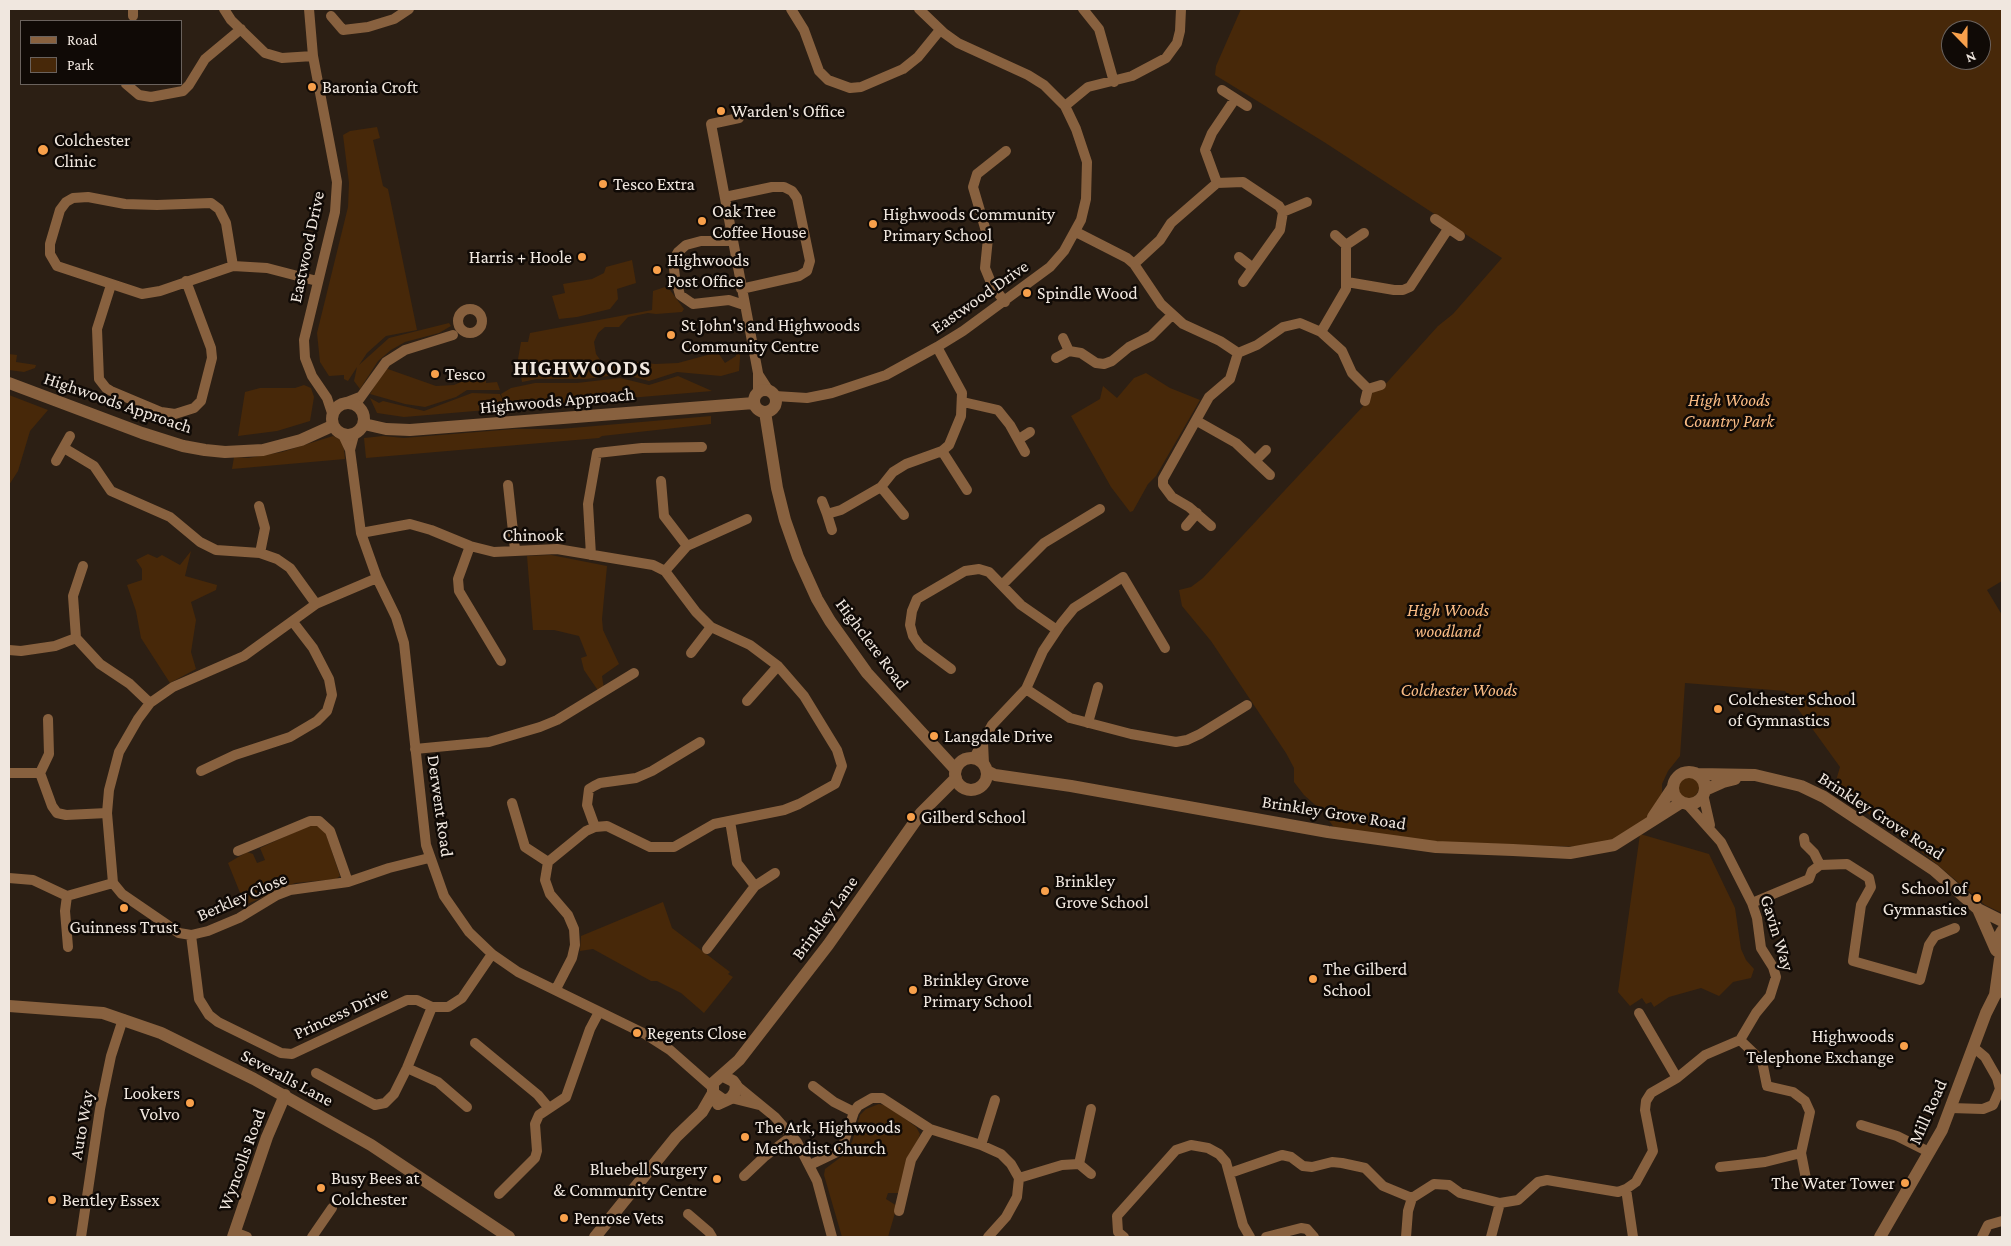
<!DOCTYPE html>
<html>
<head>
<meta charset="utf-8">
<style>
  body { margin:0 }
  #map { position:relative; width:2011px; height:1246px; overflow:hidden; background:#2c1f14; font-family:"Crimson Pro",serif }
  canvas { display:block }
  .frame { position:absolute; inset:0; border:10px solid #f0e7df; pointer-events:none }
  .legend { position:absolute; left:20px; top:20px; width:162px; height:65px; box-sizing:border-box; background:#100a06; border:1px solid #6a625d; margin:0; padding:6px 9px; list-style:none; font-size:15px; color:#f0e7df }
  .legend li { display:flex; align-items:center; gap:10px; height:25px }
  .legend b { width:25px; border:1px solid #6a625d }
  .north { position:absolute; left:1941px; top:20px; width:50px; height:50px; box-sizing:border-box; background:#100a06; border:1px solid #6a625d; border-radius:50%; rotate:158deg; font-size:14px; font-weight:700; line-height:20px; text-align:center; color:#f0e7df }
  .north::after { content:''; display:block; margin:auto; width:18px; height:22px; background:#f8a04b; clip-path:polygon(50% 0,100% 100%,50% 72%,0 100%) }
</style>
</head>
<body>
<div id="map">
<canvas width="2011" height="1246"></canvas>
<div class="frame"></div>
<ul class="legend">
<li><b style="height:6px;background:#88613f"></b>Road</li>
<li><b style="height:14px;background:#472809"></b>Park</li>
</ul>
<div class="north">N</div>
</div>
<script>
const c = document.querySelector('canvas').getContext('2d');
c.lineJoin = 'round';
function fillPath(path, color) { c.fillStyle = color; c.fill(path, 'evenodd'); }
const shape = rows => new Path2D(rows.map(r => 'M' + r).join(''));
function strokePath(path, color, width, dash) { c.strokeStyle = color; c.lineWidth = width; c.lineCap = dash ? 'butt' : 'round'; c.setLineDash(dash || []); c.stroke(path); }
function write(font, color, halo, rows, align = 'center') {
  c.font = font + ' "Crimson Pro",serif'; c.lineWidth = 5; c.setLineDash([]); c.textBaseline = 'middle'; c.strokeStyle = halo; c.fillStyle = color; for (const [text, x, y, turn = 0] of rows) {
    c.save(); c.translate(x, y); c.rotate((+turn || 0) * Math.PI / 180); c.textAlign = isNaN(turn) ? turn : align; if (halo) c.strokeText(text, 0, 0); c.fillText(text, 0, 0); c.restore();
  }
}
fillPath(shape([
  [1241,9,2002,9,2002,581,1987,590,2002,615,2002,913,1985,905,1927,856,1837,791,1835,784,1840,767,1785,691,1685,683,1680,756,1668,771,1662,784,1662,795,1647,819,1610,842,1584,847,1436,842,1341,830,1333,826,1322,811,1304,795,1294,782,1294,768,1286,753,1211,641,1182,606,1179,590,1191,587,1203,578,1368,401,1373,392,1382,388,1438,326,1453,314,1502,258,1324,142,1215,75,1216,66],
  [1951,30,1981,30,1981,60,1951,60],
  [377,127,380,138,373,140,383,186,388,189,417,330,386,336,367,353,359,365,389,338,449,323,451,326,439,333,405,342,391,350,378,361,360,389,354,381,357,367,348,381,344,379,344,375,329,376,320,362,317,333,348,207,349,183,343,135,350,131],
  [632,260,636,283,617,289,618,299,610,309,577,317,559,319,552,296,565,293,563,284,592,279,604,273,606,267],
  [665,287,670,290,684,309,682,312,656,314,648,313,628,317,619,327,605,327,598,333,594,342,596,354,603,364,616,364,619,372,625,371,630,361,655,364,678,363,711,354,719,354,725,363,736,356,735,343,741,344,739,371,721,376,677,372,649,381,623,374,586,379,537,379,522,382,518,359,521,342,528,342,530,333,652,310,653,291],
  [9,354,17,355,16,362,36,365,35,368,24,372,9,370],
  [385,368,436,386,454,385,473,377,486,376,486,383,497,382,500,390,467,390,456,397,425,407,405,404,370,394],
  [1146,373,1170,388,1200,400,1156,476,1148,484,1133,511,1130,512,1111,487,1071,416,1100,399,1103,386,1117,398,1134,378],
  [678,376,712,391,404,417,377,413,370,398,379,403,383,401,424,411,472,393,500,394,504,403,501,394,511,388,535,383,577,383,620,378,649,385],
  [304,385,311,388,314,397,310,421,277,431,238,436,245,392,260,388,295,388],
  [9,395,48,410,30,431,18,471,9,485],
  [711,416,711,424,602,436,599,438,366,458,364,438,383,436,404,438,514,429,560,429],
  [333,436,343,441,345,459,232,469,234,457,248,458,282,452],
  [191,551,185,576,217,585,216,590,191,602,196,620,191,652,196,669,170,683,141,638,136,611,127,585,142,580,142,569,136,560,148,554,157,558,162,555,180,565],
  [551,555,607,566,602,619,603,630,619,664,602,676,604,689,599,692,584,670,581,658,587,656,579,636,554,630,533,630,527,556],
  '1677 787a11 11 0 1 1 22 0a11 11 0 1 1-22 0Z',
  [312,824,318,825,325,831,340,876,336,879,295,883,245,905,228,863,247,852,253,854,257,863,265,860,260,848],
  [1640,834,1709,854,1735,908,1741,949,1746,960,1754,969,1751,978,1733,982,1719,996,1701,988,1669,997,1654,1007,1651,1002,1646,1004,1642,998,1630,1006,1618,992],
  [663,902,672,928,730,972,728,974,733,977,704,1013,681,993,657,981,651,981,593,949,580,951,581,936],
  [879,1104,888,1106,916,1127,920,1134,900,1193,888,1193,886,1199,897,1206,888,1237,842,1237,824,1175,825,1169,845,1154,852,1142,860,1115,866,1109]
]), '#472809');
strokePath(shape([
  [133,9,133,16],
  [224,9,231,20,265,53,282,58,313,56],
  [309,9,313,56,337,182,335,212,304,340,305,358,312,376,327,398,332,413],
  [791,9,804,30,819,71,828,80,850,88,861,87,903,69,918,57,940,30],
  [1083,9,1099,29,1114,82],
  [331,16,343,30,368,27,394,19,409,9],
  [126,84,139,95,151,97,183,91,189,85,205,59,241,29],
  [1222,90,1247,106],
  [1065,106,1088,87,1132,76,1166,58,1177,43,1180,31,1181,9],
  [739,118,711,124,758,373,758,393],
  [1217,183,1205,150,1212,133,1235,99],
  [725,197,772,187,784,187,792,191,797,198,810,261,807,271,799,276,741,289],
  [1435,219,1460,236],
  [1076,232,1127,258,1134,264,1161,304,1183,324,1220,341,1238,353],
  [732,241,701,241,686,245,678,252,673,261,675,277,680,295,693,304,729,300,744,305],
  [1346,245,1364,233],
  [1239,257,1253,268],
  [1134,264,1160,240,1171,223,1217,183,1243,182,1279,206,1283,212],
  [233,266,226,223,219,209,211,203,157,205,125,204,88,197,73,198,66,202,60,210,50,244,50,254,57,266,142,294,160,291,233,266,267,268,317,281],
  [1243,282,1280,230,1283,212,1307,202],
  [1347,282,1394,290,1403,290,1410,287,1448,229],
  [111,285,97,329,99,379,106,388,111,391,161,412,175,414,194,408,201,401,212,358,211,348,186,281],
  [1005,302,992,285,985,268,988,238,973,187,977,174,1006,151],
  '458 321a12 12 0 1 1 24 0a12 12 0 1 1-24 0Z',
  [1321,332,1346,289,1346,245,1335,235],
  [1063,338,1069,351,1081,353,1096,363,1104,364,1112,361,1129,347,1151,336,1172,315],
  [1056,358,1069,351],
  [758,374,769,391],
  [1368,389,1381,385],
  [775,396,807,398,832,393,886,375,937,347,963,331,1050,267,1064,251,1081,220,1086,199,1087,162,1076,129,1065,106,1044,85,1028,75,958,43,944,33,919,9],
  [963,402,998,410,1010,425,1025,452],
  [342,404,360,397],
  [355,405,386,362,405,350,453,335],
  [1197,421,1236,443,1270,475],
  [343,435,350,450],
  [354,435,350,450,361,533,377,578,396,617,404,643,426,845,444,896,469,932,492,954,518,972,645,1034,670,1050,712,1087],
  [1019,439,1030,432],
  [64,448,94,466,111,491,170,517,200,542,216,550,260,553,277,559,290,568,316,604],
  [942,451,967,490],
  [56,461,70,436],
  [1255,461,1266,450],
  [661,481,664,516,687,546],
  [508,485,515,550],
  [881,487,904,515],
  [822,501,827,514,841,510,881,487,893,472,906,464,942,451,949,445,961,416,962,393,937,347],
  [259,506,265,528,260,553],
  [827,514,832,530],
  [1186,526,1197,513],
  [1211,526,1189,507,1172,497,1163,485,1163,479,1209,397,1230,379,1238,353,1257,345,1283,327,1300,323,1321,332,1342,351,1352,373,1368,389,1365,401],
  [361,533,410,524,431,530,470,546,494,552,557,549,653,565,665,571,696,612,711,627,750,645,778,666,804,696,837,750,842,766,835,784,799,804,784,810,714,824,674,847,650,847,607,826,595,827,586,831,548,862,545,880,550,894,568,915,574,929,575,945,572,958,556,989],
  [470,546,458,579,459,591,501,661],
  [591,555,588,504,597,453,642,448,702,447],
  [83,566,73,596,76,638,100,664,130,684,150,703],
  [665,571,687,546,747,519],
  [377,578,316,604,244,656,173,687,150,703,138,719,119,752,109,790,107,813,113,883,122,894,179,933,191,935,208,931,239,918,277,895,290,890,348,882,389,868,429,858],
  [1002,585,1044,543,1100,509],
  [9,650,21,651,55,646,76,638],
  [691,653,711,627],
  [951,669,920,646,913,636,910,625,912,611,917,599,965,571,979,569,989,572,1021,605,1057,630],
  [1026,689,1070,718,1131,734,1176,742,1187,740,1200,734,1247,705],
  [747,701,778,666],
  [1088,723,1098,687],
  [983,742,984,764],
  [415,749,489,742,540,727,557,720,634,673],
  [974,758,992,725,1026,689,1043,651,1061,624,1074,608,1123,577,1165,648],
  [201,771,235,755,290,737,317,721,327,711,332,695,329,679,313,648,293,622],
  [9,773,40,773],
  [40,773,52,806,57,813,66,815,107,813],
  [40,773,49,754,48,719],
  [1703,794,1710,825],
  [512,803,525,847,548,862],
  [730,821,737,863,755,886],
  [595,827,587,805,589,789,594,786,600,783,636,778,652,771,700,742],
  [1804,838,1805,844,1814,853,1820,865],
  [238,851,310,821,319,821,330,831,348,882],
  [9,878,33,880,67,896,113,883],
  [67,896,65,911,68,947],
  [1752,903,1809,879,1812,871,1820,865,1847,864,1869,878,1871,887,1861,905,1853,961,1920,980,1929,945,1935,936,1955,928],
  [191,935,199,999,209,1015,218,1022,281,1053,292,1054,407,1000,417,1000,432,1007,448,1007,462,998,492,954],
  [707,949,755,886,775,873],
  [1639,1013,1677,1078],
  [1740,1040,1762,1061,1767,1086,1793,1092,1805,1101,1810,1112,1801,1153,1807,1184],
  [475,1043,538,1095,548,1107],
  [407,1068,438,1082,467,1107],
  [316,1073,375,1105,385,1103,394,1094,407,1068,432,1007],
  [736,1085,775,1117,797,1142,817,1181,832,1237],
  [813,1086,834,1102,854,1112],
  [731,1098,759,1105],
  [1951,1108,1983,1109,1993,1105,2000,1089,1997,1078,1985,1057,1973,1047],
  [1861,1125,1897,1136,1929,1152],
  [981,1145,995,1100],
  [1079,1164,1091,1109],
  [810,1165,837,1152,843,1145,854,1112,858,1106,872,1098,882,1098,930,1129,981,1145,1001,1154,1011,1164,1019,1178,1017,1197,1006,1217,988,1237],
  [1720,1167,1765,1162,1801,1153],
  [1230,1173,1282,1155,1291,1157,1303,1166,1312,1167,1332,1162,1342,1163,1365,1168,1383,1186,1412,1198],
  [744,1176,764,1157,792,1136],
  [1019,1178,1062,1165,1079,1164,1091,1174],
  [1626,1189,1633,1237],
  [499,1194,535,1158,537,1151,535,1124,539,1115,566,1097,590,1029,599,1012],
  [899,1211,911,1160,930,1129],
  [688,1214,709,1232,712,1237],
  [234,1232,247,1237],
  [81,1237,100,1109,111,1056,123,1019],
  [312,1237,332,1208],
  [1124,1237,1118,1232,1117,1216,1176,1150,1191,1145,1208,1148,1219,1154,1226,1162,1243,1225,1250,1237],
  [1266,1237,1301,1228,1307,1229,1314,1237],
  [1406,1237,1408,1211,1412,1198,1434,1184,1449,1185,1460,1193,1500,1203,1518,1200,1538,1182,1547,1180,1618,1192,1626,1189,1636,1182,1653,1151,1645,1110,1646,1101,1651,1093,1677,1078,1705,1055,1740,1040,1756,1013,1770,996,1776,977,1773,967,1761,948,1757,918,1752,903,1721,842,1687,804],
  [1491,1237,1500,1203],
  [1982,1237,1988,1225,2002,1221]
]), '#88613f', 10);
strokePath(shape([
  [9,383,142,433,183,446,205,450,225,452,263,450,301,440,332,426],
  '754 401a11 11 0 1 1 22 0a11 11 0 1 1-22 0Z',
  '332 419a16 16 0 1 1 32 0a16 16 0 1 1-32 0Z',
  [765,412,777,488,785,520,798,557,817,599,830,621,867,673,955,769],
  [364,424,386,429,410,430,754,403],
  '955 774a16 16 0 1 1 32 0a16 16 0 1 1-32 0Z',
  [987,771,995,775,1071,786,1328,832,1436,847,1513,850,1570,853,1614,845,1682,802],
  '1673 788a16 16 0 1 1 32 0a16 16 0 1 1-32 0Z',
  [1698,774,1755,775,1801,786,1824,797,1934,870,1978,909,2002,921],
  [1705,790,1723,782,1735,779],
  [1653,817,1673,787],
  [1978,909,1996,950],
  [1997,951,1996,942,2002,931],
  [1995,995,2000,959],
  [9,1006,103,1013,161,1033,254,1079,371,1145,509,1237],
  [723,1100,713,1093,713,1083,739,1060,828,945,921,813,956,778],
  [718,1104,731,1098,735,1092,736,1085,733,1081,723,1076],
  [233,1237,267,1137,285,1095],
  [595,1237,676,1137,702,1112,713,1093],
  [1880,1237,1942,1130,1986,1013,1995,995,2002,988]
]), '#88613f', 12);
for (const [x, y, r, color] of [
  [312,87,5,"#f8a04b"],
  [721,111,5,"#f8a04b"],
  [43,150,6,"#f8a04b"],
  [603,184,5,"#f8a04b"],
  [702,221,5,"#f8a04b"],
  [873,224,5,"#f8a04b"],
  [582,257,5,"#f8a04b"],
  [657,270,5,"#f8a04b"],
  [1027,293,5,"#f8a04b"],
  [671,335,5,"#f8a04b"],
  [435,374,5,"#f8a04b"],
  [1718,709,5,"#f8a04b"],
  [934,736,5,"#f8a04b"],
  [911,817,5,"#f8a04b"],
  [1045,891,5,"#f8a04b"],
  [1977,898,5,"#f8a04b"],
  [124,908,5,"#f8a04b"],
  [1313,979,5,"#f8a04b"],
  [913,990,5,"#f8a04b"],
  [637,1033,5,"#f8a04b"],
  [1904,1046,5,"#f8a04b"],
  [190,1103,5,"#f8a04b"],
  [745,1137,5,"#f8a04b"],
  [717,1179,5,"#f8a04b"],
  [1905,1183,5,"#f8a04b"],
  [321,1188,5,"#f8a04b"],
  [52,1200,5,"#f8a04b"],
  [564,1218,5,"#f8a04b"]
]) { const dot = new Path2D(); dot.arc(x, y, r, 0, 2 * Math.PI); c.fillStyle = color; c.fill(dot); strokePath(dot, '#100a06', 2); }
write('18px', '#f0e7df', '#100a06', [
  ["Baronia Croft",322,87],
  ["Warden's Office",731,111],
  ["Colchester",54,140],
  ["Clinic",54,161],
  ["Tesco Extra",613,184],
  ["Oak Tree",712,211],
  ["Coffee House",712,232],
  ["Highwoods Community",883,214],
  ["Primary School",883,235],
  ["Harris + Hoole",572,257,"right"],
  ["Highwoods",667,260],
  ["Post Office",667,281],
  ["Spindle Wood",1037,293],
  ["St John's and Highwoods",681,325],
  ["Community Centre",681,346],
  ["Tesco",445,374],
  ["Colchester School",1728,699],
  ["of Gymnastics",1728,720],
  ["Langdale Drive",944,736],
  ["Gilberd School",921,817],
  ["Brinkley",1055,881],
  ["Grove School",1055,902],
  ["School of",1967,888,"right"],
  ["Gymnastics",1967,909,"right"],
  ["Guinness Trust",124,927,"center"],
  ["The Gilberd",1323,969],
  ["School",1323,990],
  ["Brinkley Grove",923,980],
  ["Primary School",923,1001],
  ["Regents Close",647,1033],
  ["Highwoods",1894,1036,"right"],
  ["Telephone Exchange",1894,1057,"right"],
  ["Lookers",180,1093,"right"],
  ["Volvo",180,1114,"right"],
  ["The Ark, Highwoods",755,1127],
  ["Methodist Church",755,1148],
  ["Bluebell Surgery",707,1169,"right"],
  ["& Community Centre",707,1190,"right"],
  ["Busy Bees at",331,1178],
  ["Colchester",331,1199],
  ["The Water Tower",1895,1183,"right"],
  ["Bentley Essex",62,1200],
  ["Penrose Vets",574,1218]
], 'left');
write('18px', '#f0e7df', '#100a06', [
  ["Eastwood Drive",307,247,-78],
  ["Eastwood Drive",980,297,-35],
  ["Highwoods Approach",557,401,-5],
  ["Highwoods Approach",118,403,19],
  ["Chinook",533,535],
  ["Highclere Road",872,644,53],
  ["Derwent Road",440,806,82],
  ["Brinkley Grove Road",1334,813,9],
  ["Brinkley Grove Road",1881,816,33],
  ["Berkley Close",242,897,-24],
  ["Brinkley Lane",825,918,-54],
  ["Gavin Way",1777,933,73],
  ["Princess Drive",341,1013,-25],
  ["Severalls Lane",287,1078,28],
  ["Mill Road",1928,1112,-66],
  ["Auto Way",82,1125,-80],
  ["Wyncolls Road",242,1160,-70]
]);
write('italic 18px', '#f9bb84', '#100a06', [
  ["High Woods",1729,400],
  ["Country Park",1729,421],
  ["High Woods",1448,610],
  ["woodland",1448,631],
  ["Colchester Woods",1459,690]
]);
c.letterSpacing = '1px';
write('bold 22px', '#f0e7df', '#100a06', [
  ["HIGHWOODS",582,368]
]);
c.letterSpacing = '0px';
</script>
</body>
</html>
